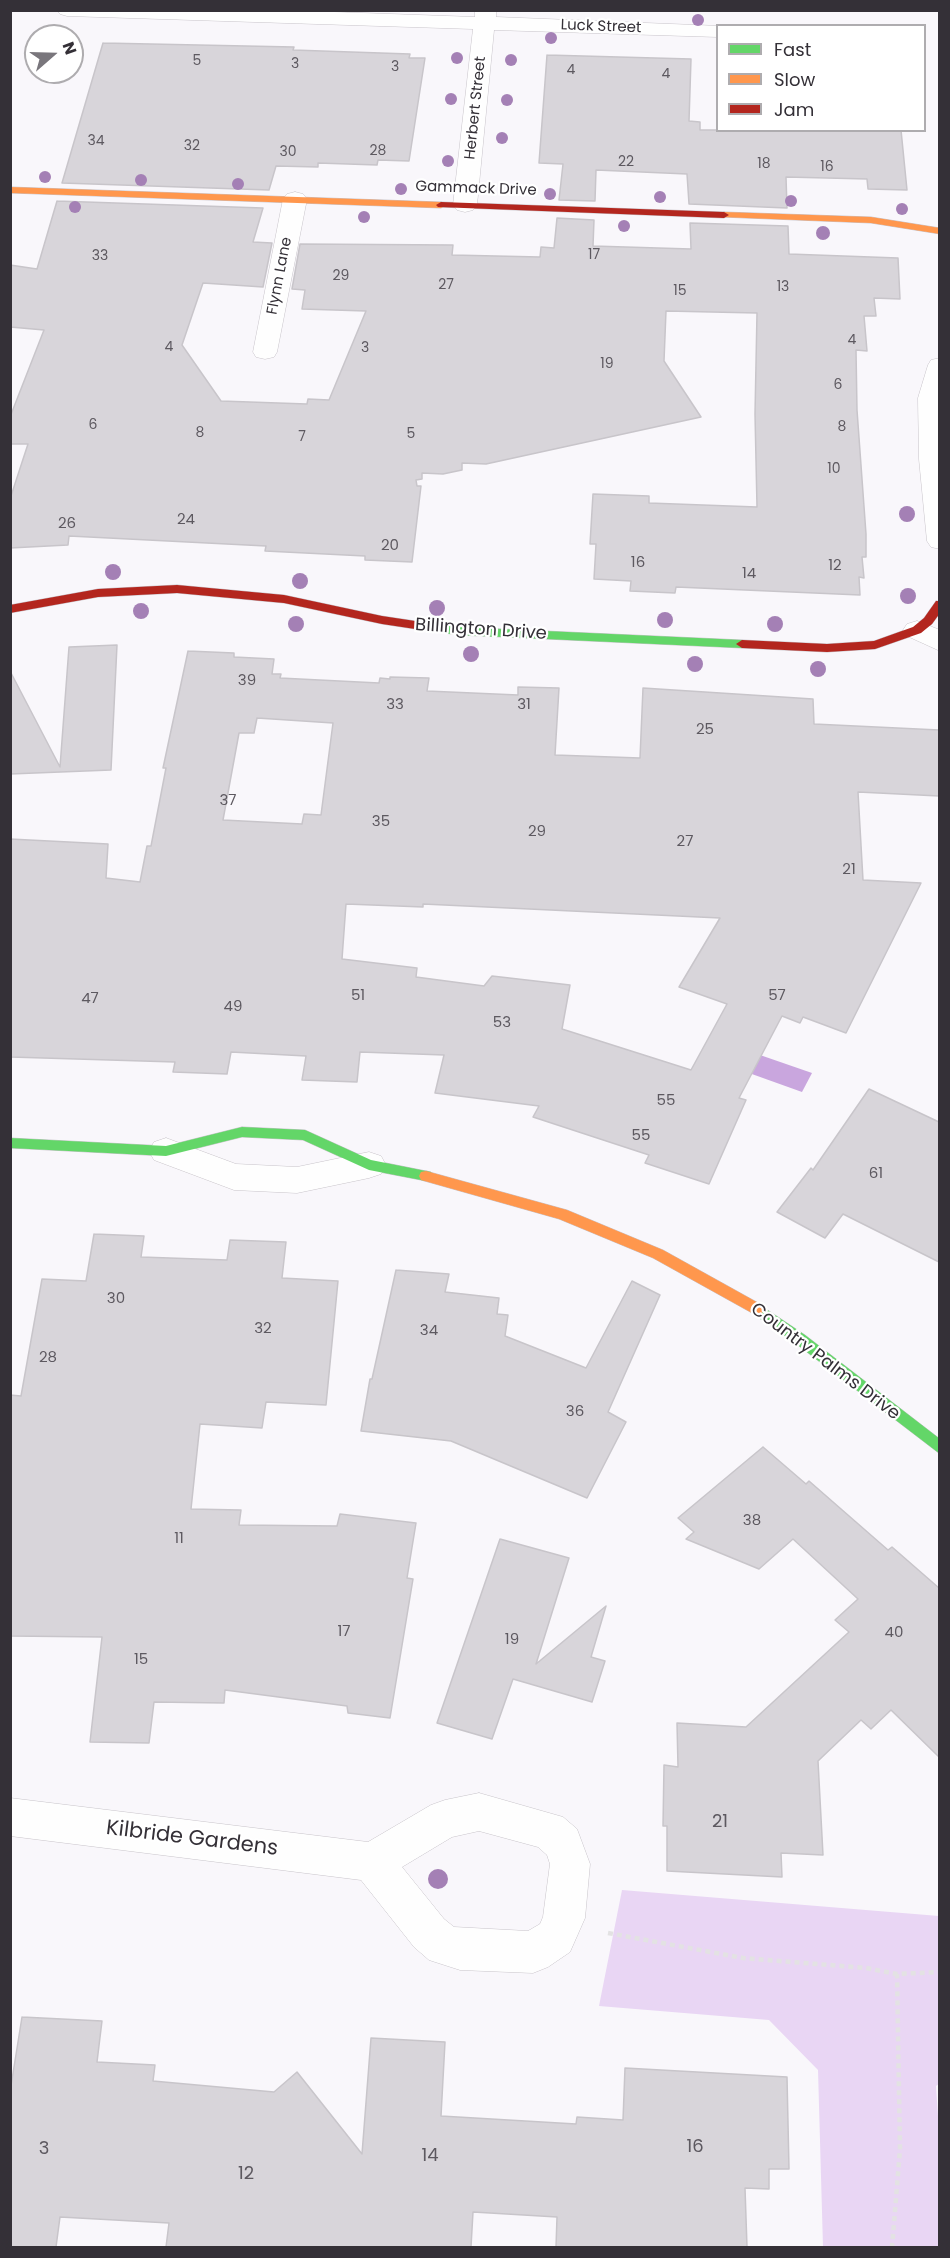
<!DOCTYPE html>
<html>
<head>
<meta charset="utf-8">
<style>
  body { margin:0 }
  #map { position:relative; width:950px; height:2258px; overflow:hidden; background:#f9f7fb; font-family:Poppins,sans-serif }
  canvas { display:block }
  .frame { position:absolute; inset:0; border:12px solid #343037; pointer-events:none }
  .legend { position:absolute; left:716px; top:24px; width:210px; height:108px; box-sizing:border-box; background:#fff; border:2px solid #aeacaf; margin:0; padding:8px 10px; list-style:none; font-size:18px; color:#343037 }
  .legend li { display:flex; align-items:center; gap:12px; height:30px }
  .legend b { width:30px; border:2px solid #aeacaf }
  .north { position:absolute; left:24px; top:24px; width:60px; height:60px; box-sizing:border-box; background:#fff; border:2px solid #aeacaf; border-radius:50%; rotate:70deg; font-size:16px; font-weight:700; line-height:24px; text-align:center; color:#343037 }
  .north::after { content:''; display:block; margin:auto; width:21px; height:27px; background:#79767c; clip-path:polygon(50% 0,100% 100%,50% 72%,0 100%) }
</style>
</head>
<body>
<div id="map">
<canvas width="950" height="2258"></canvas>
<div class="frame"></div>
<ul class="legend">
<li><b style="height:8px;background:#63d668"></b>Fast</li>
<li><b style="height:8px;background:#ff974d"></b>Slow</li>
<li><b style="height:8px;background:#b3261e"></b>Jam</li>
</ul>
<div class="north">N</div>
</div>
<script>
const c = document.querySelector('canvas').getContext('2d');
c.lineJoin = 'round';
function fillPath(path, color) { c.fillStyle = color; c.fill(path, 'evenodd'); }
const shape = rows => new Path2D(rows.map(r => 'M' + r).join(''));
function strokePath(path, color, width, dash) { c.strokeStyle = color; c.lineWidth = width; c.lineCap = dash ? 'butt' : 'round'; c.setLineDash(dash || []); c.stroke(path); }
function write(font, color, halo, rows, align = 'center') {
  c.font = font + ' Poppins,sans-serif'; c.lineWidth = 4.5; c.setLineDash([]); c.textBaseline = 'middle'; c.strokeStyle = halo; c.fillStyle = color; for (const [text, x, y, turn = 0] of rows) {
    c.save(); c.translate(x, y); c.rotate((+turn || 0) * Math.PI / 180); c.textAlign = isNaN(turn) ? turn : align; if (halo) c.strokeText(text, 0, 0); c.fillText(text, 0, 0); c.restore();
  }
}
fillPath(shape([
  [622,1890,939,1916,940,2083,936,2086,940,2146,939,2247,823,2247,818,2070,769,2020,599,2006]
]), '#e9d6f4');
fillPath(shape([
  [760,1055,812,1073,802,1092,749,1073]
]), '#c9a6de');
const building = shape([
  [103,43,294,47,293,50,410,54,409,58,425,58,409,161,378,160,377,165,318,163,318,167,276,166,269,190,62,183,103,43],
  [547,55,691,59,689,121,700,122,700,130,901,130,907,190,868,189,867,179,786,177,787,208,689,204,687,174,596,170,595,201,559,200,563,164,539,163,547,55],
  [57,201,263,208,253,242,272,243,263,287,203,283,182,345,221,401,307,404,308,399,329,400,366,311,302,309,305,290,292,289,300,244,453,245,452,255,540,257,541,247,554,248,557,218,594,220,593,246,691,249,690,223,788,226,789,254,898,258,900,299,874,298,876,316,864,316,867,351,856,350,857,410,866,534,866,557,862,557,864,578,859,577,860,595,676,587,675,593,630,591,631,581,594,579,596,544,590,544,593,494,649,496,649,503,757,507,755,414,757,313,666,311,664,361,701,417,486,464,462,463,462,470,443,474,422,473,422,479,416,480,417,486,421,486,412,562,365,560,365,556,265,551,266,546,69,536,68,545,10,548,10,499,28,444,10,444,10,417,44,330,10,327,10,265,37,269,57,201],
  [117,645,111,770,10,774,10,671,60,767,69,647,117,645],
  [188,651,234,653,234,657,274,659,272,674,281,674,280,678,379,683,380,678,390,679,390,677,429,678,427,691,518,695,518,687,559,688,555,755,640,758,643,688,813,699,814,724,939,730,939,796,858,792,863,880,921,883,846,1033,803,1017,800,1023,782,1016,739,1098,746,1100,709,1184,645,1163,649,1155,533,1117,539,1106,435,1093,444,1055,360,1052,357,1082,302,1080,306,1056,231,1052,227,1074,173,1072,175,1062,10,1057,10,839,108,844,106,878,140,882,147,846,151,846,166,768,163,768,188,651],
  [257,718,333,723,321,815,304,814,302,824,223,820,239,733,254,733,257,718],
  [346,904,423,907,423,904,720,918,679,987,727,1004,691,1070,562,1029,570,985,492,976,484,986,416,977,417,968,342,959,346,904],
  [869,1089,939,1122,939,1262,843,1214,825,1238,777,1212,811,1168,813,1170,869,1089],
  [94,1234,144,1236,141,1257,227,1260,230,1240,286,1242,282,1278,338,1281,326,1405,266,1402,262,1428,200,1424,191,1509,241,1510,239,1525,337,1526,340,1514,416,1523,407,1578,413,1579,390,1718,348,1713,347,1706,225,1690,224,1703,154,1702,149,1743,90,1742,102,1637,10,1636,10,1395,21,1396,42,1279,86,1281,94,1234],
  [396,1270,449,1274,445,1292,499,1298,497,1314,508,1315,505,1336,586,1368,632,1281,660,1295,608,1412,626,1422,587,1498,451,1441,361,1431,370,1379,372,1379,396,1270],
  [763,1447,806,1484,809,1481,888,1550,892,1547,939,1588,939,1757,891,1710,871,1729,861,1720,818,1761,823,1855,781,1853,782,1877,667,1871,667,1826,663,1826,664,1765,678,1767,677,1723,746,1727,849,1632,835,1620,858,1599,793,1539,759,1569,686,1539,694,1532,678,1518,763,1447],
  [500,1539,569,1558,536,1664,606,1606,591,1657,605,1661,592,1702,513,1679,492,1739,437,1723,500,1539],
  [22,2017,102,2021,97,2062,155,2065,153,2081,274,2092,297,2072,362,2154,371,2038,445,2042,441,2116,576,2124,577,2117,623,2120,625,2068,787,2077,789,2169,769,2169,769,2189,745,2188,747,2247,556,2247,557,2217,473,2212,471,2247,166,2247,169,2223,60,2217,56,2247,10,2247,10,2092,22,2017]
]);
fillPath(building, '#d8d5da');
strokePath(building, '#c8c5ca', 1.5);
const street = shape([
  [57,10,278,10,475,17,475,10,496,10,496,17,721,26,718,26,718,37,494,30,477,205,473,210,465,212,457,210,453,205,473,29,67,16,60,14,57,10],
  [295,192,303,194,307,199,277,352,274,357,265,359,256,357,253,352,283,199,287,194,295,192],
  [940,358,940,549,931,547,927,541,919,459,918,398,928,365,931,360,940,358],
  [917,621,940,630,940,651,907,636,903,630,907,624,917,621],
  [166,1138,236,1164,297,1167,369,1152,381,1156,386,1165,381,1174,369,1178,297,1193,234,1190,154,1160,149,1151,154,1142,166,1138],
  [479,1793,563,1817,577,1829,590,1864,585,1918,570,1952,548,1967,533,1973,460,1970,429,1960,414,1947,361,1880,10,1836,10,1798,368,1842,431,1805,445,1800,479,1793],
  [479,1831,538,1847,547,1855,550,1864,543,1917,540,1924,528,1931,454,1927,444,1919,402,1867,452,1837,479,1831]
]);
const fast = shape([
  [435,624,458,627,742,640,748,644,742,648,458,635,431,631,429,628,435,624],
  [242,1127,305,1130,371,1160,431,1172,433,1176,431,1180,426,1181,369,1170,303,1140,242,1137,166,1156,10,1148,10,1138,166,1146,242,1127],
  [757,1303,805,1335,940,1439,940,1454,795,1343,752,1313,750,1309,752,1305,757,1303]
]);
const slow = shape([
  [10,187,441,202,446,205,441,208,10,193,10,187],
  [724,212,871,217,940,228,940,234,871,223,721,217,721,213,724,212],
  [426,1171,567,1210,663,1250,762,1305,764,1309,762,1313,757,1315,752,1313,653,1258,559,1219,421,1180,419,1176,421,1172,426,1171]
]);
const jam = shape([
  [441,202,724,212,729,215,724,218,438,207,436,205,441,202],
  [177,585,284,595,382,616,435,624,441,628,435,632,382,624,284,603,177,593,98,597,10,613,10,605,98,589,177,585],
  [936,601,940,601,940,613,932,624,921,633,875,649,827,652,742,648,736,644,742,640,827,644,874,641,913,627,924,618,936,601]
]);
strokePath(street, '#c8c4ca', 1);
strokePath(fast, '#c8c4ca', 1);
strokePath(slow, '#c8c4ca', 1);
strokePath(jam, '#c8c4ca', 1);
strokePath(shape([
  [608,1933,743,1958,866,1968,897,1974,940,1972],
  [892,2248,900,2149,897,1974]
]), '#e3e2e3', 4.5, [5, 4]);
fillPath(street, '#fefefe');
fillPath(fast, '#63d668');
fillPath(slow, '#ff974d');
fillPath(jam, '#b3261e');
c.fillStyle = '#a480b5';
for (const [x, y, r] of [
  [698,20,6],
  [551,38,6],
  [457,58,6],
  [511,60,6],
  [451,99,6],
  [507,100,6],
  [502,138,6],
  [448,161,6],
  [45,177,6],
  [141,180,6],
  [238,184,6],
  [401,189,6],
  [550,194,6],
  [660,197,6],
  [791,201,6],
  [75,207,6],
  [902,209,6],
  [364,217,6],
  [624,226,6],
  [823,233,7],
  [907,514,8],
  [113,572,8],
  [300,581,8],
  [908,596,8],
  [437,608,8],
  [141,611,8],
  [665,620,8],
  [296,624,8],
  [775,624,8],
  [471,654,8],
  [695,664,8],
  [818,669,8],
  [438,1879,10]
]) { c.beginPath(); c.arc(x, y, r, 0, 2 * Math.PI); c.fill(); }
write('14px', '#5d5960', null, [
  ["5",197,61],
  ["3",295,64],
  ["3",395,67],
  ["4",571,70],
  ["4",666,74],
  ["34",96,141],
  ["32",192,146],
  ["28",378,151],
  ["30",288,152],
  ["22",626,162],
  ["18",764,164],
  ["16",827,167],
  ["17",594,255],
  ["33",100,256],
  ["29",341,276],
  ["27",446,285],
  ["13",783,287],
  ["15",680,291],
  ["4",852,340],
  ["4",169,347],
  ["3",365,348],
  ["19",607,364],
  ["6",838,385],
  ["6",93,425],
  ["8",842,427],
  ["8",200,433],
  ["5",411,434],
  ["7",302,437],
  ["10",834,469]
]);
write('15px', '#343037', '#fff', [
  ["Luck Street",601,27,2],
  ["Herbert Street",476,108,-84],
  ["Gammack Drive",476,189,2],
  ["Flynn Lane",280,276,-79]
]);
write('15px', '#5d5960', null, [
  ["24",186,520],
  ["26",67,524],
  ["20",390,546],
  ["16",638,563],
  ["12",835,566],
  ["14",749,574],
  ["39",247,681],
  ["33",395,705],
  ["31",524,705],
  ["25",705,730],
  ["37",228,801],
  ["35",381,822],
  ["29",537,832],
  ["27",685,842],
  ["21",849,870],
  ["51",358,996],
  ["57",777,996],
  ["47",90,999],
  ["49",233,1007],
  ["53",502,1023],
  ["55",666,1101],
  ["55",641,1136],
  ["61",876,1174],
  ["30",116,1299],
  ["32",263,1329],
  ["34",429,1331],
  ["28",48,1358],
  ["36",575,1412],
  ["38",752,1521],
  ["11",179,1539],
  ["17",344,1632],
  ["40",894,1633],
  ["19",512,1640],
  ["15",141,1660]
]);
write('18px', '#343037', '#fff', [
  ["Billington Drive",481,630,4],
  ["Country Palms Drive",825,1362,37]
]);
write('18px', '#5d5960', null, [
  ["21",720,1822],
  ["16",695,2147],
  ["3",44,2149],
  ["14",430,2156],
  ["12",246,2174]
]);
write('21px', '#343037', '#fff', [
  ["Kilbride Gardens",192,1839,7]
]);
</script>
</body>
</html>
